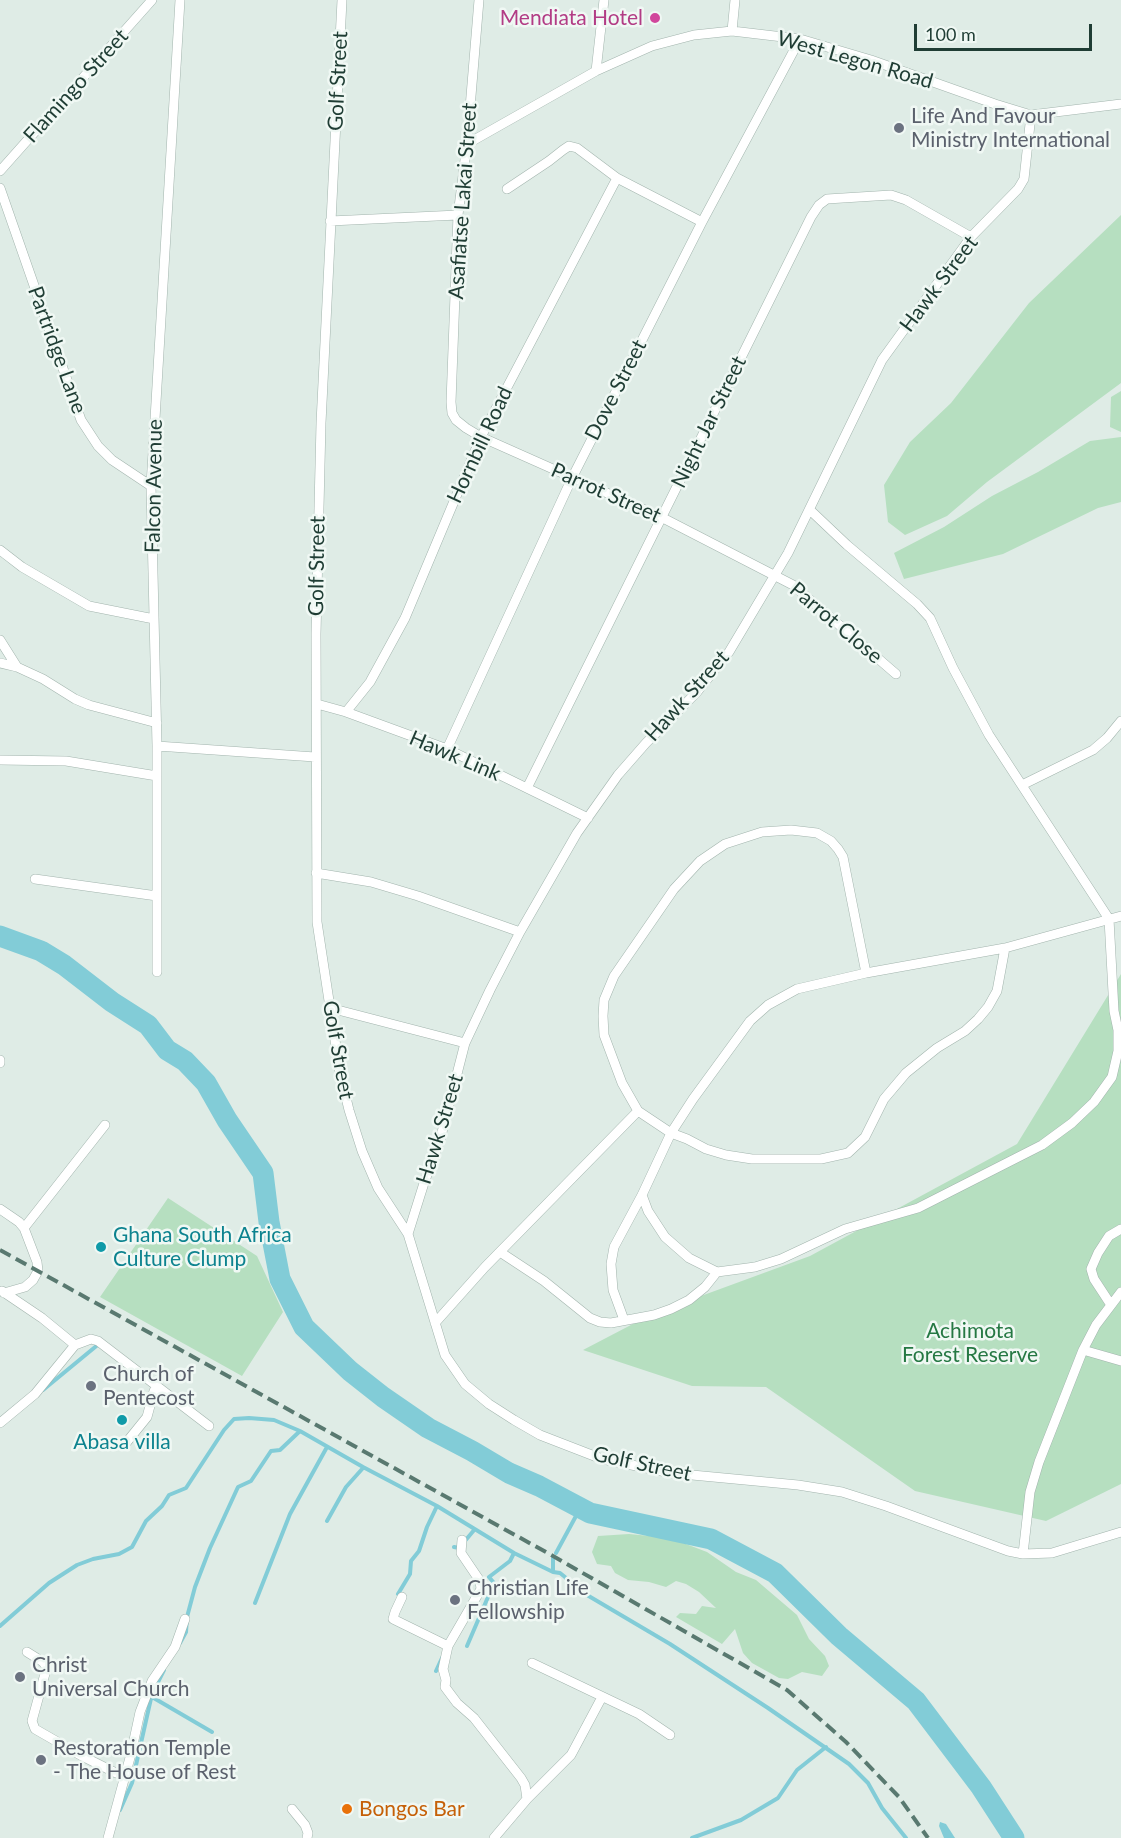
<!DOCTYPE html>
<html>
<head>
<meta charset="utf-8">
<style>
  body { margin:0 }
  #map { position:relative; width:1121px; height:1838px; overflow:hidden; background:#dfece6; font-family:Lato,sans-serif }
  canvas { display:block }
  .scale { position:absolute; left:914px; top:24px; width:178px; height:27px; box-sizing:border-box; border:3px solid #1f3d34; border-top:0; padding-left:8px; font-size:18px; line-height:21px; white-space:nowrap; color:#1f3d34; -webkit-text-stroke:4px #f0f8f4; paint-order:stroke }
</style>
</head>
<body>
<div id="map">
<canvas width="1121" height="1838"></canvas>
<div class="scale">100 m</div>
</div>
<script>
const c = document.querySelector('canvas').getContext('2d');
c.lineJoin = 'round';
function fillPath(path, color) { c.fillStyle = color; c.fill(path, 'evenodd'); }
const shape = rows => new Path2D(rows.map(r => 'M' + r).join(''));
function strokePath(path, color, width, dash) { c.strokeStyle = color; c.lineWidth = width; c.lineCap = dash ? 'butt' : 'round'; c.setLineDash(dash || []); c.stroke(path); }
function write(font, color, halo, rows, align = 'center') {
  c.font = font + ' Lato,sans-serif'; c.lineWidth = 5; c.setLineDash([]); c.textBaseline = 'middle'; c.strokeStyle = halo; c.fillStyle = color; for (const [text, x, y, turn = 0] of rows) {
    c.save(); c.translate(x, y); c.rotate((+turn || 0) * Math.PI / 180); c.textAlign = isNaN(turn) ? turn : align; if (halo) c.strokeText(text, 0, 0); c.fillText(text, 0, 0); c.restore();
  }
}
fillPath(shape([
  [1121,215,1121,383,987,482,947,516,905,535,888,522,884,485,910,442,951,403,1029,303],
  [1121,391,1121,432,1110,427,1111,397],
  [1121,437,1121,502,1098,508,1003,554,904,579,894,553,944,527,992,496,1038,472,1090,441],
  [1121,974,1121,1484,1046,1521,915,1491,766,1387,692,1386,583,1350,652,1314,810,1256,1017,1144],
  [168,1198,257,1256,283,1312,242,1376,100,1297],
  [629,1534,670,1538,707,1552,736,1572,756,1580,797,1615,809,1639,825,1656,829,1666,822,1676,802,1672,788,1679,779,1678,752,1663,743,1653,735,1629,722,1644,676,1617,680,1613,696,1614,702,1606,716,1608,699,1592,686,1584,676,1581,666,1587,649,1582,628,1580,615,1573,611,1566,597,1564,592,1552,598,1536]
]), '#b6dfc0');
fillPath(shape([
  [940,1822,946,1824,955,1838,944,1838,939,1826]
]), '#82ccd7');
strokePath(shape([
  [43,1390,100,1343],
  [327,1521,346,1487,363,1468],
  [454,1547,459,1548,475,1529],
  [556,1553,576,1516,590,1513],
  [553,1558,553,1572],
  [398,1594,410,1574,411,1561,419,1551,427,1527,437,1506],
  [255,1603,290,1514,327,1447],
  [0,1626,49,1583,77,1565,93,1559,119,1554,132,1547,146,1521,162,1506,169,1495,186,1488,224,1430,234,1419,249,1418,274,1420,300,1431,363,1467,437,1506,514,1553,553,1572,560,1573,565,1577,570,1585,670,1644,768,1708,849,1764,868,1783,882,1808,906,1838],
  [180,1643,186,1632,187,1617,195,1587,210,1548,238,1487,251,1481,271,1451,280,1450,300,1431],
  [467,1646,494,1583,489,1577,510,1561,514,1553],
  [436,1671,442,1658],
  [152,1697,212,1732],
  [120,1810,132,1783,152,1694,164,1670],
  [692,1838,741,1820,778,1798,797,1770,826,1747]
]), '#82ccd7', 4);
strokePath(shape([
  [0,936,41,951,64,965,112,1002,148,1025,167,1050,185,1061,206,1083,227,1120,263,1173,269,1222,280,1279,304,1327,350,1371,383,1397,428,1428,472,1451,509,1473,539,1486,590,1513,711,1539,775,1573,839,1636,916,1701,981,1787,1014,1838]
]), '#82ccd7', 21);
const minor = shape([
  [342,0,321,423,316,634,317,922,340,1073,349,1110,362,1151,378,1188,408,1234,445,1355,465,1384,489,1404,514,1420,540,1435,602,1459,671,1473,798,1485,842,1492,886,1506,1008,1551,1023,1554,1052,1553,1121,1532],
  [479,0,467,144,458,215,451,402,452,413,456,420,466,428,481,437,661,517,793,585,896,674],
  [732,31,735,0],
  [596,71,604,0],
  [467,144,596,71,652,46,694,35,732,31,800,39,871,60,995,104,1031,115,1121,104],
  [0,171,152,0],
  [0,188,81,420,98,446,112,460,151,486],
  [507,189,549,161,563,150,569,146,577,148,617,178,702,222],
  [330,221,458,215],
  [0,550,22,567,89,606,154,619],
  [0,640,17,667],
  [0,663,17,667,43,679,75,699,89,705,157,723],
  [317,704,346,712,447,749,588,818],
  [346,712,370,682,405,618,481,437,617,178],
  [157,746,315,757],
  [447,749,572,478,702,222,800,39],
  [0,760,66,761,157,776],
  [1022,785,1093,750,1107,738,1121,721],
  [527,788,811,217,819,205,827,199,891,195,906,200,971,237],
  [316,873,371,882,418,896,520,932],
  [35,879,157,896],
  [157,972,157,746,151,486,180,0],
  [866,973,843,857,838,849,831,841,817,833,791,830,762,832,725,844,700,861,674,889,614,976,604,1000,603,1016,604,1035,622,1083,638,1111,671,1133,687,1139,706,1149,726,1155,752,1159,821,1159,848,1153,865,1137,884,1099,906,1073,937,1048,965,1031,978,1019,988,1007,997,991,1005,948],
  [330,1008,465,1043],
  [0,1060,0,1063],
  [642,1195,648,1211,665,1237,689,1258,717,1272,755,1267,781,1259,845,1229,918,1208,1042,1145,1072,1123,1094,1102,1112,1077,1118,1051,1118,1030,1114,1011,1109,919,989,735,953,668,930,618,917,604,847,545,810,510],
  [0,1209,19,1222,24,1228,37,1262,38,1271,33,1280,25,1287,4,1293],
  [24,1228,105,1125],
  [408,1234,424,1183,440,1140,465,1043,490,990,520,932,577,833,618,775,646,743,697,692,729,652,788,553,882,360,971,237,1018,189,1024,179,1031,115],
  [500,1252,544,1281,590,1318,600,1322,611,1323,654,1315,671,1309,689,1300,705,1287,717,1272],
  [2,1291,42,1318,75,1345],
  [1111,1305,1094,1279,1091,1269,1098,1253,1109,1236,1121,1229],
  [624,1320,613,1290,611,1264,614,1247,642,1195,671,1133,693,1099,750,1021,768,1005,797,989,866,973,1005,948,1121,916],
  [435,1323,485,1267,638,1111],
  [1083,1350,1121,1361],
  [0,1423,35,1394,75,1345,91,1339,98,1341,209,1426],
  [126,1443,147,1417,154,1391,158,1387],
  [462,1540,461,1553,480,1581,481,1589,448,1646,443,1669,446,1680,445,1687,457,1703,474,1718,521,1778,525,1785,527,1799],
  [1023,1554,1030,1492,1039,1462,1083,1350,1096,1325,1121,1292],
  [402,1597,395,1612,393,1619,448,1646],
  [27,1652,43,1662,46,1666,46,1670,32,1721,35,1729,82,1756,116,1773,126,1776],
  [532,1663,639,1714,670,1735],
  [292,1809,305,1825,308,1833,307,1838],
  [108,1838,131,1754,140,1712,152,1681,175,1647,185,1619],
  [494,1838,527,1799,571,1755,602,1697]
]);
strokePath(minor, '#a2b4ad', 10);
strokePath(minor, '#fff', 9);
strokePath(shape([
  [0,1250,553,1556,787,1690,846,1742,899,1797,928,1838]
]), '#597970', 4, [12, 6]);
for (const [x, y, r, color] of [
  [655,18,6,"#d1479c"],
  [899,128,6,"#6b7280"],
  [101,1247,6,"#0f9aa8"],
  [91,1386,6,"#6b7280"],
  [122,1420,6,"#0f9aa8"],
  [455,1600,6,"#6b7280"],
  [20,1677,6,"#6b7280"],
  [41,1760,6,"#6b7280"],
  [347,1809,6,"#e8710a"]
]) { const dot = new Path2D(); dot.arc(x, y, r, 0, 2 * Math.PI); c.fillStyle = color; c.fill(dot); strokePath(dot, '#f0f8f4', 2); }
write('21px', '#b23c85', '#f0f8f4', [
  ["Mendiata Hotel",643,18]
], 'right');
write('21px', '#1f3d34', '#f0f8f4', [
  ["West Legon Road",855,60,16],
  ["Golf Street",338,81,-87],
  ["Flamingo Street",76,86,-48],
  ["Asafiatse Lakai Street",463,201,-86],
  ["Hawk Street",939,284,-53],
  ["Partridge Lane",57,350,70],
  ["Dove Street",616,390,-63],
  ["Night Jar Street",709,422,-64],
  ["Hornbill Road",480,445,-65],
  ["Falcon Avenue",154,486,-89],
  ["Parrot Street",606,493,24],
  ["Golf Street",317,566,-89],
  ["Parrot Close",836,623,40],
  ["Hawk Street",687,696,-48],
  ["Hawk Link",455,756,23],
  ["Golf Street",338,1050,80],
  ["Hawk Street",440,1129,-73],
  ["Golf Street",642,1464,12]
]);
write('21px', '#5b616d', '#f0f8f4', [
  ["Life And Favour",911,116],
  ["Ministry International",911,140],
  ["Church of",103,1374],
  ["Pentecost",103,1398],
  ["Christian Life",467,1588],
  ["Fellowship",467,1612],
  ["Christ",32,1665],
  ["Universal Church",32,1689],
  ["Restoration Temple",53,1748],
  ["- The House of Rest",53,1772]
], 'left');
write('21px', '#0d838f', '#f0f8f4', [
  ["Ghana South Africa",113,1235],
  ["Culture Clump",113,1259],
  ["Abasa villa",122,1442,"center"]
], 'left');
write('21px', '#257843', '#f0f8f4', [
  ["Achimota",970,1331],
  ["Forest Reserve",970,1355]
]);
write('21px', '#c56008', '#f0f8f4', [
  ["Bongos Bar",359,1809]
], 'left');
</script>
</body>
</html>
